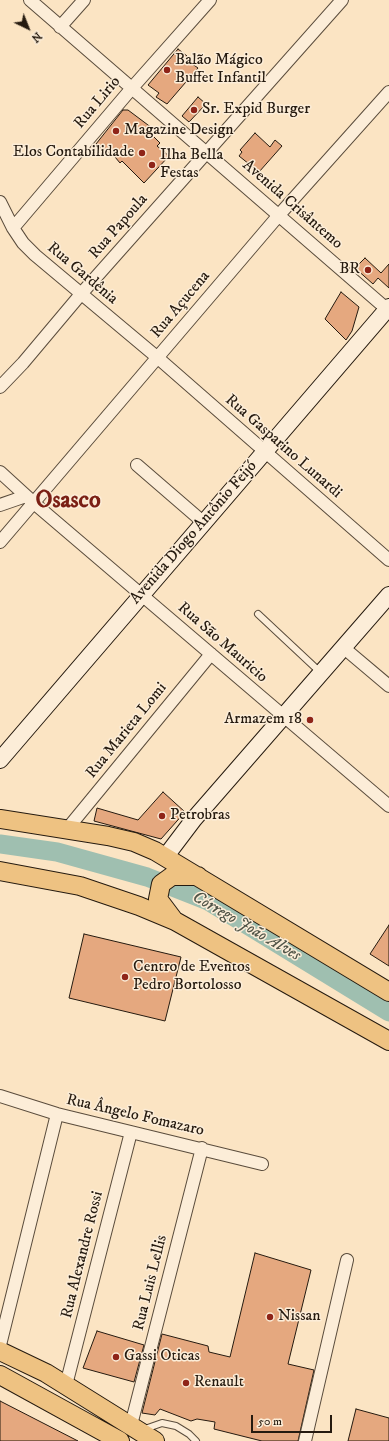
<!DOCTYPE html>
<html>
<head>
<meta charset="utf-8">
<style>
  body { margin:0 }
  #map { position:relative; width:389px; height:1441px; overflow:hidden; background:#fbe4c3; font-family:"IM FELL DW Pica",serif }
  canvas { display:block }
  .north { position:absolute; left:8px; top:8px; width:40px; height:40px; -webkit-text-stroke:3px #fcedd8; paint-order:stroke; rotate:137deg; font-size:11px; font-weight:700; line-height:16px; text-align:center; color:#251a0f }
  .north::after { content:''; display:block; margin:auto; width:14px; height:18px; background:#251a0f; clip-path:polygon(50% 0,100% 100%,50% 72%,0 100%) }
  .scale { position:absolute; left:251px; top:1415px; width:81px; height:18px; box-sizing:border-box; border:2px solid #251a0f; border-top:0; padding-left:5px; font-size:12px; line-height:14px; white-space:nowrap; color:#251a0f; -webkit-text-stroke:3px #fcedd8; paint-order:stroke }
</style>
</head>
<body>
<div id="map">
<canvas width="389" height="1441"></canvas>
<div class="north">N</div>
<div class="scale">50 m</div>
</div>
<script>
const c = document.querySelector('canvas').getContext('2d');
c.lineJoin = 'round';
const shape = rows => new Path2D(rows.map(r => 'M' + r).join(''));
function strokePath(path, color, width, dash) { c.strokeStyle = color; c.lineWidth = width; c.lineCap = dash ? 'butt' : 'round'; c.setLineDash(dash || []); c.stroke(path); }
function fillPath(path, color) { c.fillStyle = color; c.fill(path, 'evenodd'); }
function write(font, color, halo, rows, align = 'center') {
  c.font = font + ' "IM FELL DW Pica",serif'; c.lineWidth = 3; c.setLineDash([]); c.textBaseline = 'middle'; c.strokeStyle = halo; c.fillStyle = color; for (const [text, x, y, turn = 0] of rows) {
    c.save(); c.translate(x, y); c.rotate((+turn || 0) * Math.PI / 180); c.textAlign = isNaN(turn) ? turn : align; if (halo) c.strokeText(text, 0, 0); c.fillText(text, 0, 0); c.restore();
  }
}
strokePath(shape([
  [0,844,57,852,147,877,208,901,389,1012]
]), '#9fbfb0', 19);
const building = shape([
  [178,49,187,56,185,59,198,68,167,104,156,97,159,93,148,85,178,49],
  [198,97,206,104,189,122,182,116,198,97],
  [123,110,128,110,152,128,149,132,160,143,157,146,169,156,144,183,122,161,120,163,110,151,108,154,96,144,123,110],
  [255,133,270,147,275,140,282,146,259,172,239,156,242,152,240,150,255,133],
  [365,258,381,273,389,264,389,288,378,278,373,284,355,268,365,258],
  [341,292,359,307,352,331,346,340,325,319,341,292],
  [163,792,185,812,161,839,94,821,97,808,138,820,163,792],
  [389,925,389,966,370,954,389,925],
  [84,934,181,957,165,1021,69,998,84,934],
  [255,1253,311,1270,288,1364,314,1370,298,1441,262,1441,214,1429,215,1422,197,1419,191,1421,160,1409,155,1415,142,1413,162,1334,208,1346,209,1352,230,1357,255,1253],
  [97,1331,144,1345,134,1382,83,1368,97,1331],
  [0,1401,78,1441,0,1441,0,1401],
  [356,1409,389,1418,389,1441,348,1441,356,1409]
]);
fillPath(building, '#e5a87f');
strokePath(building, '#251a0f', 1);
const service = shape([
  [258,614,320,672],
  [142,1430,162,1423,176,1426,189,1434,196,1441]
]);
const minor = shape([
  [30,0,389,311],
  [60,27,84,0],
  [0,202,13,228,23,243,35,255,158,358,389,560],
  [13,228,132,88,210,0],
  [0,387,23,363,81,294,342,0],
  [137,465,203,522],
  [0,472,35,504,389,806],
  [0,505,26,496],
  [0,542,279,215,389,92],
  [344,648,389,686],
  [68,828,211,654],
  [0,1096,57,1114,262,1164],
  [0,1345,57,1114],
  [66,1385,131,1132],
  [131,1425,202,1148],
  [305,1441,347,1260]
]);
const secondary = shape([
  [0,760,389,307],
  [166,856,194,819,389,595]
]);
const primary = shape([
  [0,819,108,836,134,842,155,851,389,992],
  [0,871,80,886,139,906,175,921,389,1041],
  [173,919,158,899,161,884,172,876,198,876],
  [0,1351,46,1373,155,1441],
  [0,1375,120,1441]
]);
strokePath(service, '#5a4c3c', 8);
strokePath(minor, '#5a4c3c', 14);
strokePath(secondary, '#251a0f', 18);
strokePath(primary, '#251a0f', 20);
strokePath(service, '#fcedd8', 6);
strokePath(minor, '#fcedd8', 12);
strokePath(secondary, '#fcedd8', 16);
strokePath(primary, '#eec282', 18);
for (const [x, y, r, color] of [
  [167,70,4,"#8f2418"],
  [194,110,4,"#8f2418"],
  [116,131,4,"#8f2418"],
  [142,153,4,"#8f2418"],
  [152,165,4,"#8f2418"],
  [368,270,4,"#8f2418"],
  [310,720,4,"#8f2418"],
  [162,816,4,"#8f2418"],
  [125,977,4,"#8f2418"],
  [270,1317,4,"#8f2418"],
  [116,1357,4,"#8f2418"],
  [186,1383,4,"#8f2418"]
]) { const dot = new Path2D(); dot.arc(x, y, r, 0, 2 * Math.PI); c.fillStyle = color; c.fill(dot); strokePath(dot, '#fcedd8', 1.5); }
write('16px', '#251a0f', '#fcedd8', [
  ["Balão Mágico",175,61],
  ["Buffet Infantil",175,79],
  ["Sr. Expid Burger",202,110],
  ["Magazine Design",124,131],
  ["Elos Contabilidade",134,153,"right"],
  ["Ilha Bella",160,156],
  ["Festas",160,174],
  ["BR",360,270,"right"],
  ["Armazem 18",302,720,"right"],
  ["Petrobras",170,816],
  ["Centro de Eventos",133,968],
  ["Pedro Bortolosso",133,986],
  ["Nissan",278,1317],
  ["Gassi Oticas",124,1357],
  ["Renault",194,1383]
], 'left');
write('16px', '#251a0f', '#fcedd8', [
  ["Rua Lirio",98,103,-50],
  ["Avenida Crisântemo",292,205,41],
  ["Rua Papoula",119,227,-49],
  ["Rua Gardênia",82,274,40],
  ["Rua Açucena",181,305,-50],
  ["Rua Gasparino Lunardi",283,447,41],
  ["Avenida Diogo Antônio Feijó",194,533,-49],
  ["Rua São Mauricio",222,643,41],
  ["Rua Marieta Lomi",127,731,-51],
  ["Rua Ângelo Fomazaro",135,1116,13],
  ["Rua Alexandre Rossi",83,1255,-76],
  ["Rua Luis Lellis",151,1283,-76]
]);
write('italic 17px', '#505447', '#fcedd8', [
  ["Córrego João Alves",246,927,30]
]);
write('bold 24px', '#7a1f14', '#fcedd8', [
  ["Osasco",68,502]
]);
</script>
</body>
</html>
